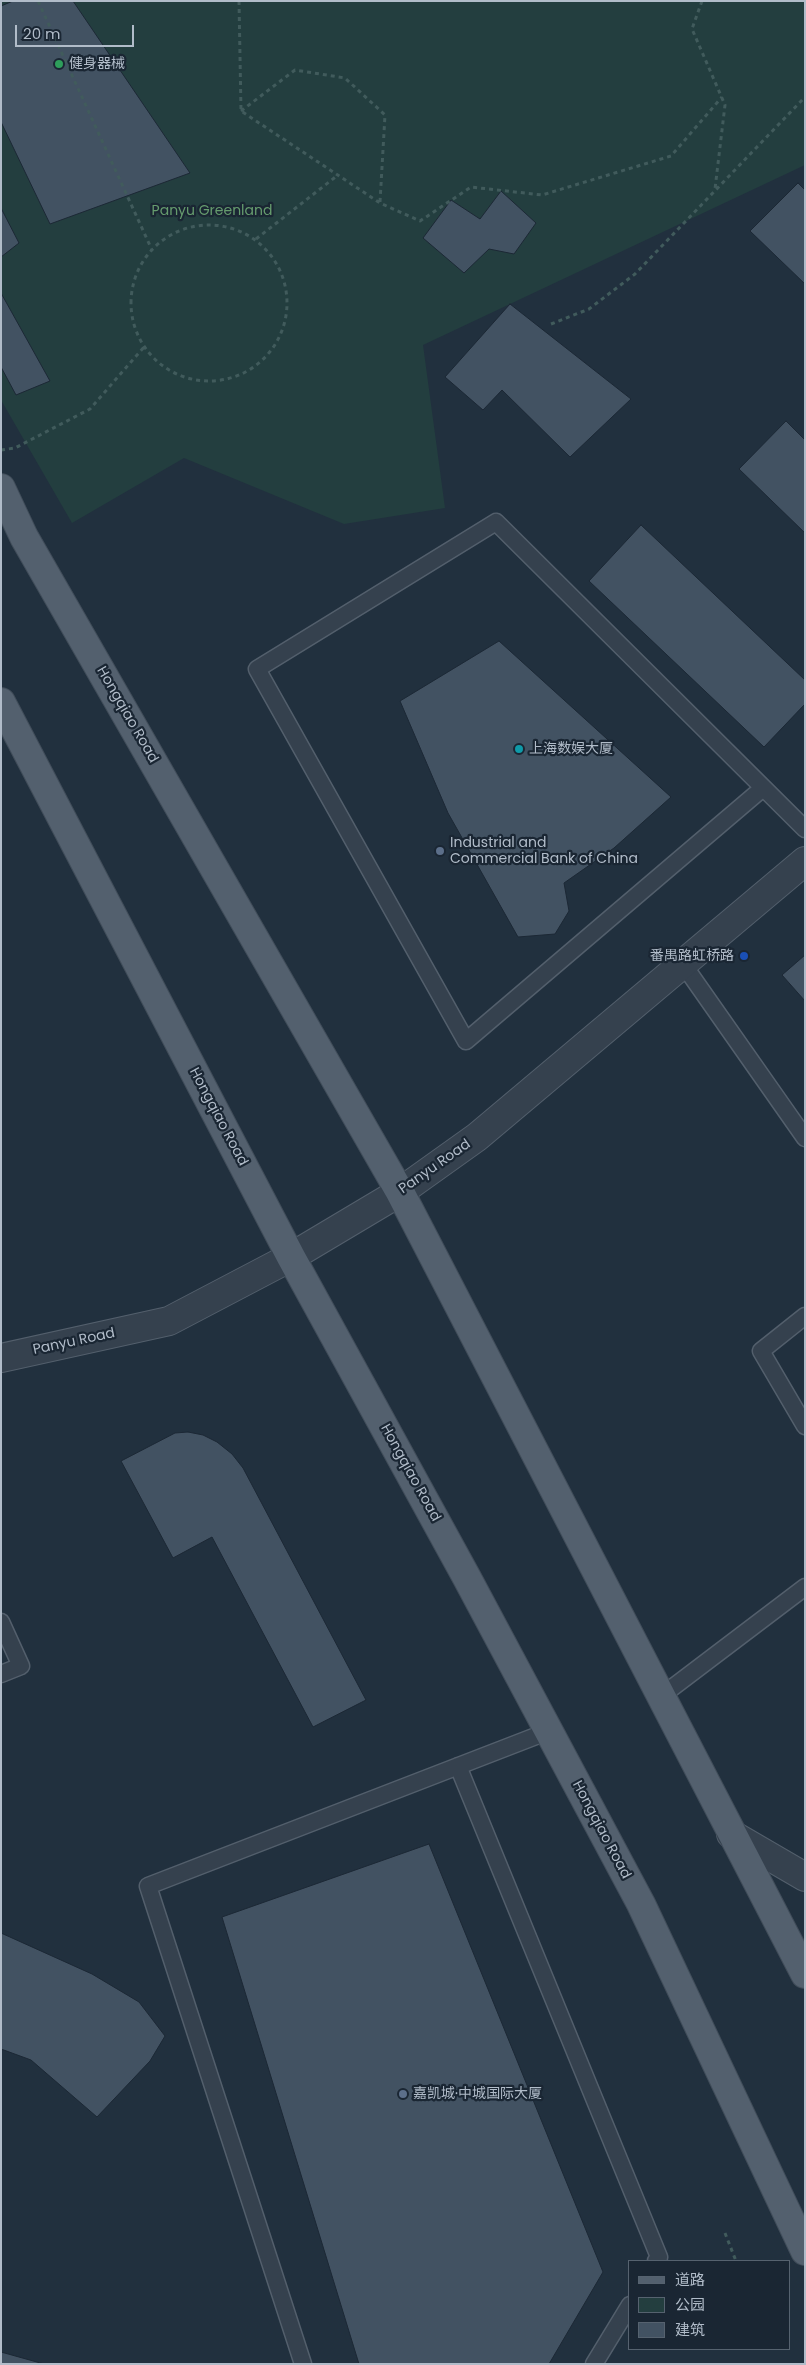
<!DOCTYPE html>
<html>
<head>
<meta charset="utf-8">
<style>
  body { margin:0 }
  #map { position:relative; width:806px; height:2365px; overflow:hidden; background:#21303e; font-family:Poppins,"Noto Sans SC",sans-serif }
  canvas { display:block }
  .frame { position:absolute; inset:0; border:2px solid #b1bcc9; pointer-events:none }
  .legend { position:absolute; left:628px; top:2260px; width:162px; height:90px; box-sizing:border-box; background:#1a2633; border:1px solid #56626f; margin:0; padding:6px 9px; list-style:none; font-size:15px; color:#b1bcc9 }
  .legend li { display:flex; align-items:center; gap:10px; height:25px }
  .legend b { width:25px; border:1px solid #56626f }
  .scale { position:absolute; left:15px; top:25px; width:119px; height:22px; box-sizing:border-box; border:2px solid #b1bcc9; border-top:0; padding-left:6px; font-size:15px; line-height:18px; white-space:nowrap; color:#b1bcc9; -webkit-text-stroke:4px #1a2633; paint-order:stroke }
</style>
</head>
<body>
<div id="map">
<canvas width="806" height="2365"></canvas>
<div class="frame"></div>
<ul class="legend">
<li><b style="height:6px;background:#53606e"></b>道路</li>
<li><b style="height:14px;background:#233e3f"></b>公园</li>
<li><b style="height:14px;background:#425262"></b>建筑</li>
</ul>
<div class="scale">20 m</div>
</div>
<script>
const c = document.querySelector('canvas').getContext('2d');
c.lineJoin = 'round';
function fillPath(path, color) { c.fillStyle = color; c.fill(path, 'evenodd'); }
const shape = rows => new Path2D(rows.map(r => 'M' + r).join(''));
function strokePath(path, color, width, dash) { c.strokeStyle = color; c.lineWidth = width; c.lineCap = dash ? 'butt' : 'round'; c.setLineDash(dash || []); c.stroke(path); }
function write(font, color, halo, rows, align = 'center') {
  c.font = font + ' Poppins,"Noto Sans SC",sans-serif'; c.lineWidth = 4.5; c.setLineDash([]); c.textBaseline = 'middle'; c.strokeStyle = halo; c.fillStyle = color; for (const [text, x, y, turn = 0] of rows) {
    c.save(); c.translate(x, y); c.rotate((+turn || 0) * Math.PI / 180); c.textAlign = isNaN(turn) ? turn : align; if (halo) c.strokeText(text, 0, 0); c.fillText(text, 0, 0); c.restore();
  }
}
fillPath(shape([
  [1,1,805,1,805,165,423,345,445,508,344,524,184,458,72,523,1,400]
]), '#233e3f');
const building = shape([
  [13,1,73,1,190,173,50,224,1,122,1,6,13,1],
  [798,183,805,190,805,284,750,231,798,183],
  [501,191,536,223,514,254,489,249,464,273,423,238,451,200,480,219,501,191],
  [1,208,19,243,1,257,1,208],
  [1,293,50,381,16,395,1,367,1,293],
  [510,304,631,399,570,457,502,390,483,410,445,377,510,304],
  [786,421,805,440,805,533,739,469,786,421],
  [641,525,805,680,805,704,764,747,589,581,641,525],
  [499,641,671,797,614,848,564,883,569,911,555,934,518,937,448,813,400,701,499,641],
  [805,955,805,1001,782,975,805,955],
  [188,1432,203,1435,217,1442,232,1454,243,1468,366,1700,313,1727,212,1537,173,1558,121,1461,175,1433,188,1432],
  [429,1844,603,2272,549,2364,359,2364,222,1917,429,1844],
  [1,1933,92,1974,139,2002,165,2036,150,2061,97,2117,31,2060,1,2049,1,1933],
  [1,2352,44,2364,1,2364,1,2352]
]);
fillPath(building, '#425262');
strokePath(building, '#1c2835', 1);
const service = shape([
  [763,788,466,1041,257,669,496,522,805,829],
  [683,964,805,1138],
  [805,1316,761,1351,805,1426],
  [1,1622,21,1666,1,1674],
  [660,1697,805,1587],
  [458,1766,659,2257,656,2261],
  [303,2364,148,1886,549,1731],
  [594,2364,630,2305]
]);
const minor = shape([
  [731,1834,805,1877]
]);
const tertiary = shape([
  [1,1358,169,1321,291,1257,400,1192,477,1137,805,861]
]);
const primary = shape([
  [1,488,24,537,400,1192,805,1974],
  [1,702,291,1257,467,1578,641,1904,805,2251]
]);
strokePath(service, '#535f6c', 19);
strokePath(minor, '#535f6c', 30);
strokePath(tertiary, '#535f6c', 30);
strokePath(primary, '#414d5a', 30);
strokePath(shape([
  [38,1,152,250],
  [239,1,241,111,380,203,420,221,471,187,542,195,671,156,722,97],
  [702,1,692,29,725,105,715,189],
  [241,111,295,70,345,78,385,115,380,202],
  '131 303a78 78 0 1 1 156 0a78 78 0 1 1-156 0Z',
  [256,239,338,175],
  [551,324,589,309,635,274,805,97],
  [1,450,15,448,90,409,144,347],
  [725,2233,736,2261]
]), '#415b5c', 3, [4, 4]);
strokePath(service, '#35414e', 16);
strokePath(minor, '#35414e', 28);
strokePath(tertiary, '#35414e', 28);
strokePath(primary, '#53606e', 28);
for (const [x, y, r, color] of [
  [59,64,5,"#2e9e5b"],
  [519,749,5,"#0f9aa8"],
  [440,851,5,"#5c6f8a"],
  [744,956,5,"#1a4fb4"],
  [403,2094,5,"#5c6f8a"]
]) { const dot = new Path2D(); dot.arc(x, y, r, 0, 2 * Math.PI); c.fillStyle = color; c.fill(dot); strokePath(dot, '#1a2633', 2); }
write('14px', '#b1bcc9', '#1a2633', [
  ["健身器械",69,64],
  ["上海数娱大厦",529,749],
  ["Industrial and",450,843],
  ["Commercial Bank of China",450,859],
  ["番禺路虹桥路",734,956,"right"],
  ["嘉凯城·中城国际大厦",413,2094]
], 'left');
write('14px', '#669c6e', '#1a2633', [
  ["Panyu Greenland",212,211]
]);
write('14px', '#b1bcc9', '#1a2633', [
  ["Hongqiao Road",127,715,60],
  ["Hongqiao Road",218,1117,62],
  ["Panyu Road",435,1167,-35],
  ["Panyu Road",74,1342,-12],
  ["Hongqiao Road",410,1473,61],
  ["Hongqiao Road",601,1830,62]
]);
</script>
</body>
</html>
